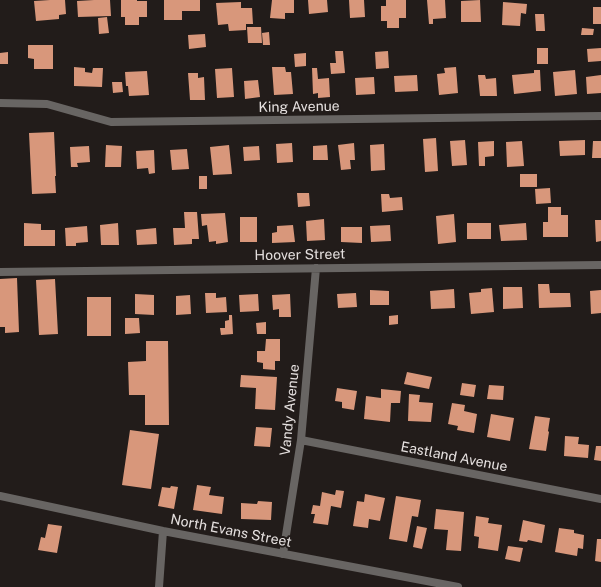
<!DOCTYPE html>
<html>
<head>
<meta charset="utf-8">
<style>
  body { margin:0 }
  canvas { display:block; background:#221c1a }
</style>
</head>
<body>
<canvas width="601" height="587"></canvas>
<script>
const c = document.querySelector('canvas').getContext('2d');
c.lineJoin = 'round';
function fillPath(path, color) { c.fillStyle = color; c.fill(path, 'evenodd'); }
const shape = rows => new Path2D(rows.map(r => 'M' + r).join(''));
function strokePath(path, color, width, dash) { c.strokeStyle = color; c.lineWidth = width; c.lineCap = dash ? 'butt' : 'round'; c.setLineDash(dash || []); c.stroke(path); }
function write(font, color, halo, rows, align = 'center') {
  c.font = font + ' "Public Sans",sans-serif'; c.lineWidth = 4; c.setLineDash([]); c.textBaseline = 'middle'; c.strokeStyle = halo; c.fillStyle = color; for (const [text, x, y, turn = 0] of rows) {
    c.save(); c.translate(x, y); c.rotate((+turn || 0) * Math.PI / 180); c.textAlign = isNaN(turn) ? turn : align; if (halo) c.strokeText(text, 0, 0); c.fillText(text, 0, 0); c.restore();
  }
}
fillPath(shape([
  [50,0,65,0,66,14,59,15,59,19,36,21,34,1],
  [94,0,110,0,111,16,78,17,77,1],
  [121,0,137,0,137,1,147,1,147,17,139,17,139,25,125,25,125,17,121,17],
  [164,0,200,0,200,11,182,11,182,20,164,20],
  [272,0,294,0,294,13,285,13,285,19,270,18],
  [308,0,327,0,328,12,309,14],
  [349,0,364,0,365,17,350,18],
  [386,0,406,0,406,18,399,18,399,28,387,28,387,21,381,21,381,6,386,6],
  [427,0,445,0,446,18,433,19,433,24,429,24],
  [480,0,481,22,461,22,461,1],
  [241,2,241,8,252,8,253,24,246,24,246,30,229,31,228,24,218,25,216,3],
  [503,2,527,4,526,14,521,13,520,26,502,25],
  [593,7,601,7,601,24,593,24],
  [535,14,544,14,545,31,536,31],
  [107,17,109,33,99,34,98,18],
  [247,27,261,27,262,43,248,43],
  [582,28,594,29,593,35,581,35],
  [269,32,270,45,263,45,262,33],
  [205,34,206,47,189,49,188,35],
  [28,45,53,45,53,69,34,69,34,59,28,58],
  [537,48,548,48,548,64,537,64],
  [601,48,601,61,588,62,587,49],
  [335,51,343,51,345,73,331,74,330,63,336,63],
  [388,51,389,68,376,69,375,52],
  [8,52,8,64,0,64,0,53],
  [306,53,306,66,295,67,294,54],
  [74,67,85,68,85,72,92,73,93,68,103,68,102,87,74,86],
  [272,67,285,67,286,72,291,72,293,94,274,95],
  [456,67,458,93,439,95,437,74,445,73,444,68],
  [232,68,234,97,217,98,215,69],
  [312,68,317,68,318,79,329,78,330,97,318,98,318,93,313,94],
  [534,70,540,70,541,91,514,94,512,75,534,73],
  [575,70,577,94,555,96,553,72],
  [147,71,149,95,129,96,128,86,126,86,125,72],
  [188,73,198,73,198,78,204,77,205,100,190,100],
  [417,75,418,91,395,92,394,76],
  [478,75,485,75,486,79,496,78,497,96,480,96],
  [601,75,601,93,587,94,586,77],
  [374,77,375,94,356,95,355,78],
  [258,80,260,97,245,99,244,81],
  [112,82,122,82,123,92,113,93],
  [54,132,56,176,55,176,56,193,32,194,29,133],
  [436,138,438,171,425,172,423,139],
  [465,140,467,165,452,166,450,141],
  [585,140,585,155,560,156,559,141],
  [494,141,494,156,485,157,485,166,479,166,478,142],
  [522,141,524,166,507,167,506,142],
  [593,141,601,141,601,158,592,158],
  [292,143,293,162,277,163,276,144],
  [354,143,355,160,350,160,351,169,341,170,338,145],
  [384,144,385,170,371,171,370,145],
  [106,145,122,146,121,167,105,167],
  [229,145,232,174,213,175,210,147],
  [327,145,328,160,313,160,313,146],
  [89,146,90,162,77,163,78,167,71,167,70,147],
  [259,146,260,160,244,161,243,147],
  [187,149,189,169,172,170,170,150],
  [154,150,155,173,149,174,148,168,137,169,136,151],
  [520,174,537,174,537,187,520,187],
  [199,176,207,176,207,189,199,189],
  [550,188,551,203,536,204,535,189],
  [297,193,309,193,310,206,298,207],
  [381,194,389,194,390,198,402,197,403,210,382,212],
  [548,207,561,207,561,215,568,215,568,237,543,237,543,222,548,222],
  [184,212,197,212,199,239,192,239,192,244,174,245,173,228,185,228],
  [225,213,228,242,216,244,216,241,209,242,207,225,202,226,201,214],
  [454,214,456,242,438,244,436,216],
  [240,217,257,217,257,242,240,242],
  [324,219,325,240,307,241,306,221],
  [595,220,601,220,601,241,596,242],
  [24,223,41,224,41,230,55,230,55,246,24,246],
  [118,223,119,245,101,245,100,225],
  [467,223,491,223,491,239,467,239],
  [526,223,527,240,501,241,499,225],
  [293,225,295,242,272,243,272,233,277,232,277,226],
  [390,225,391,241,371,242,370,226],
  [87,226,88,242,76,243,76,246,66,246,65,228],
  [341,227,362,227,362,243,341,242],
  [156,228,157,244,137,245,136,230],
  [17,278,19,332,5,333,5,327,0,327,0,279],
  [55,279,58,334,39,335,36,280],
  [538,284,549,284,550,293,570,293,571,307,539,308],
  [503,287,522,287,523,308,503,309],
  [492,288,494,312,471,314,469,293,481,292,481,289],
  [454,289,455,308,431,309,430,291],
  [370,290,389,291,389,305,370,305],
  [601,290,601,313,591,314,590,291],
  [205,293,216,293,216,298,226,297,227,312,206,313],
  [356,293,357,307,338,308,337,294],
  [135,294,154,295,154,315,135,314],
  [258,294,259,311,240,312,239,295],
  [290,294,291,317,279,317,279,309,273,310,272,295],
  [190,295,191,314,176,315,176,296],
  [87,297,111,297,111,336,87,336],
  [229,315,232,315,233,334,221,335,220,328,225,328,225,321,229,320],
  [398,315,398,324,389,325,389,316],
  [125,318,139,318,140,333,125,334],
  [266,322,266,334,257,334,256,323],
  [266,339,280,339,280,361,275,361,275,370,263,369,263,363,257,362,257,351,265,351],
  [146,341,168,341,169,425,145,425,145,395,129,395,128,362,146,361],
  [407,372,432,377,429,389,404,384],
  [241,375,277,377,275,410,255,409,256,388,240,387],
  [462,383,476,385,474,397,460,395],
  [489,385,504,386,503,400,487,399],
  [337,388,357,391,354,410,342,408,342,402,335,401],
  [381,389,401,391,400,403,391,403,390,422,364,419,366,396,381,398],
  [409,394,420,395,419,402,433,403,431,422,408,421],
  [452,403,465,405,464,411,477,414,474,433,457,430,458,426,448,424],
  [491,414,514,418,510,441,487,437],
  [535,416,550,418,548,431,549,432,546,451,529,449],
  [256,427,272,428,270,447,254,446],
  [130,430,159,434,151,489,122,485],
  [565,436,579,437,578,444,589,445,588,458,564,456],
  [596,446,601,446,601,461,594,460],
  [197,485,211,487,209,495,224,497,222,514,193,510],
  [171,486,178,487,174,509,158,506,162,487,170,488],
  [336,490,344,491,341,508,331,506,328,525,313,523,315,514,311,514,313,505,320,506,322,492,335,495],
  [365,494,385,498,380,521,369,519,368,528,353,526,357,501,364,502],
  [396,496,421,500,418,517,412,516,407,542,389,539],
  [258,501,272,502,271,520,241,519,241,503,257,504],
  [436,509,464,512,461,551,446,550,448,530,434,529],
  [476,516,489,518,488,523,502,525,498,551,478,548,479,537,474,536],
  [523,520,545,525,542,543,528,540,527,542,519,541],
  [48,524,62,526,57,553,38,550,41,537,45,538],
  [417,526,427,528,422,549,413,547],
  [559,528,574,530,574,533,584,535,583,549,578,548,577,556,555,552],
  [597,539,601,539,601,562,595,561],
  [508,546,523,548,520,562,505,559]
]), '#d8977b');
strokePath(shape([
  [0,103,47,104,111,122,601,116],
  [0,272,601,265],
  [301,440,601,499],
  [0,496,163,531,458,587],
  [283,554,301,440,316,268],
  [159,587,163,531]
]), '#686563', 8);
write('14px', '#e5e0df', '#221c1a', [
  ["King Avenue",299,107,-1],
  ["Hoover Street",300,255,-1],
  ["Vandy Avenue",290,410,-84],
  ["Eastland Avenue",454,457,11],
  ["North Evans Street",231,531,11]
]);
</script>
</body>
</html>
